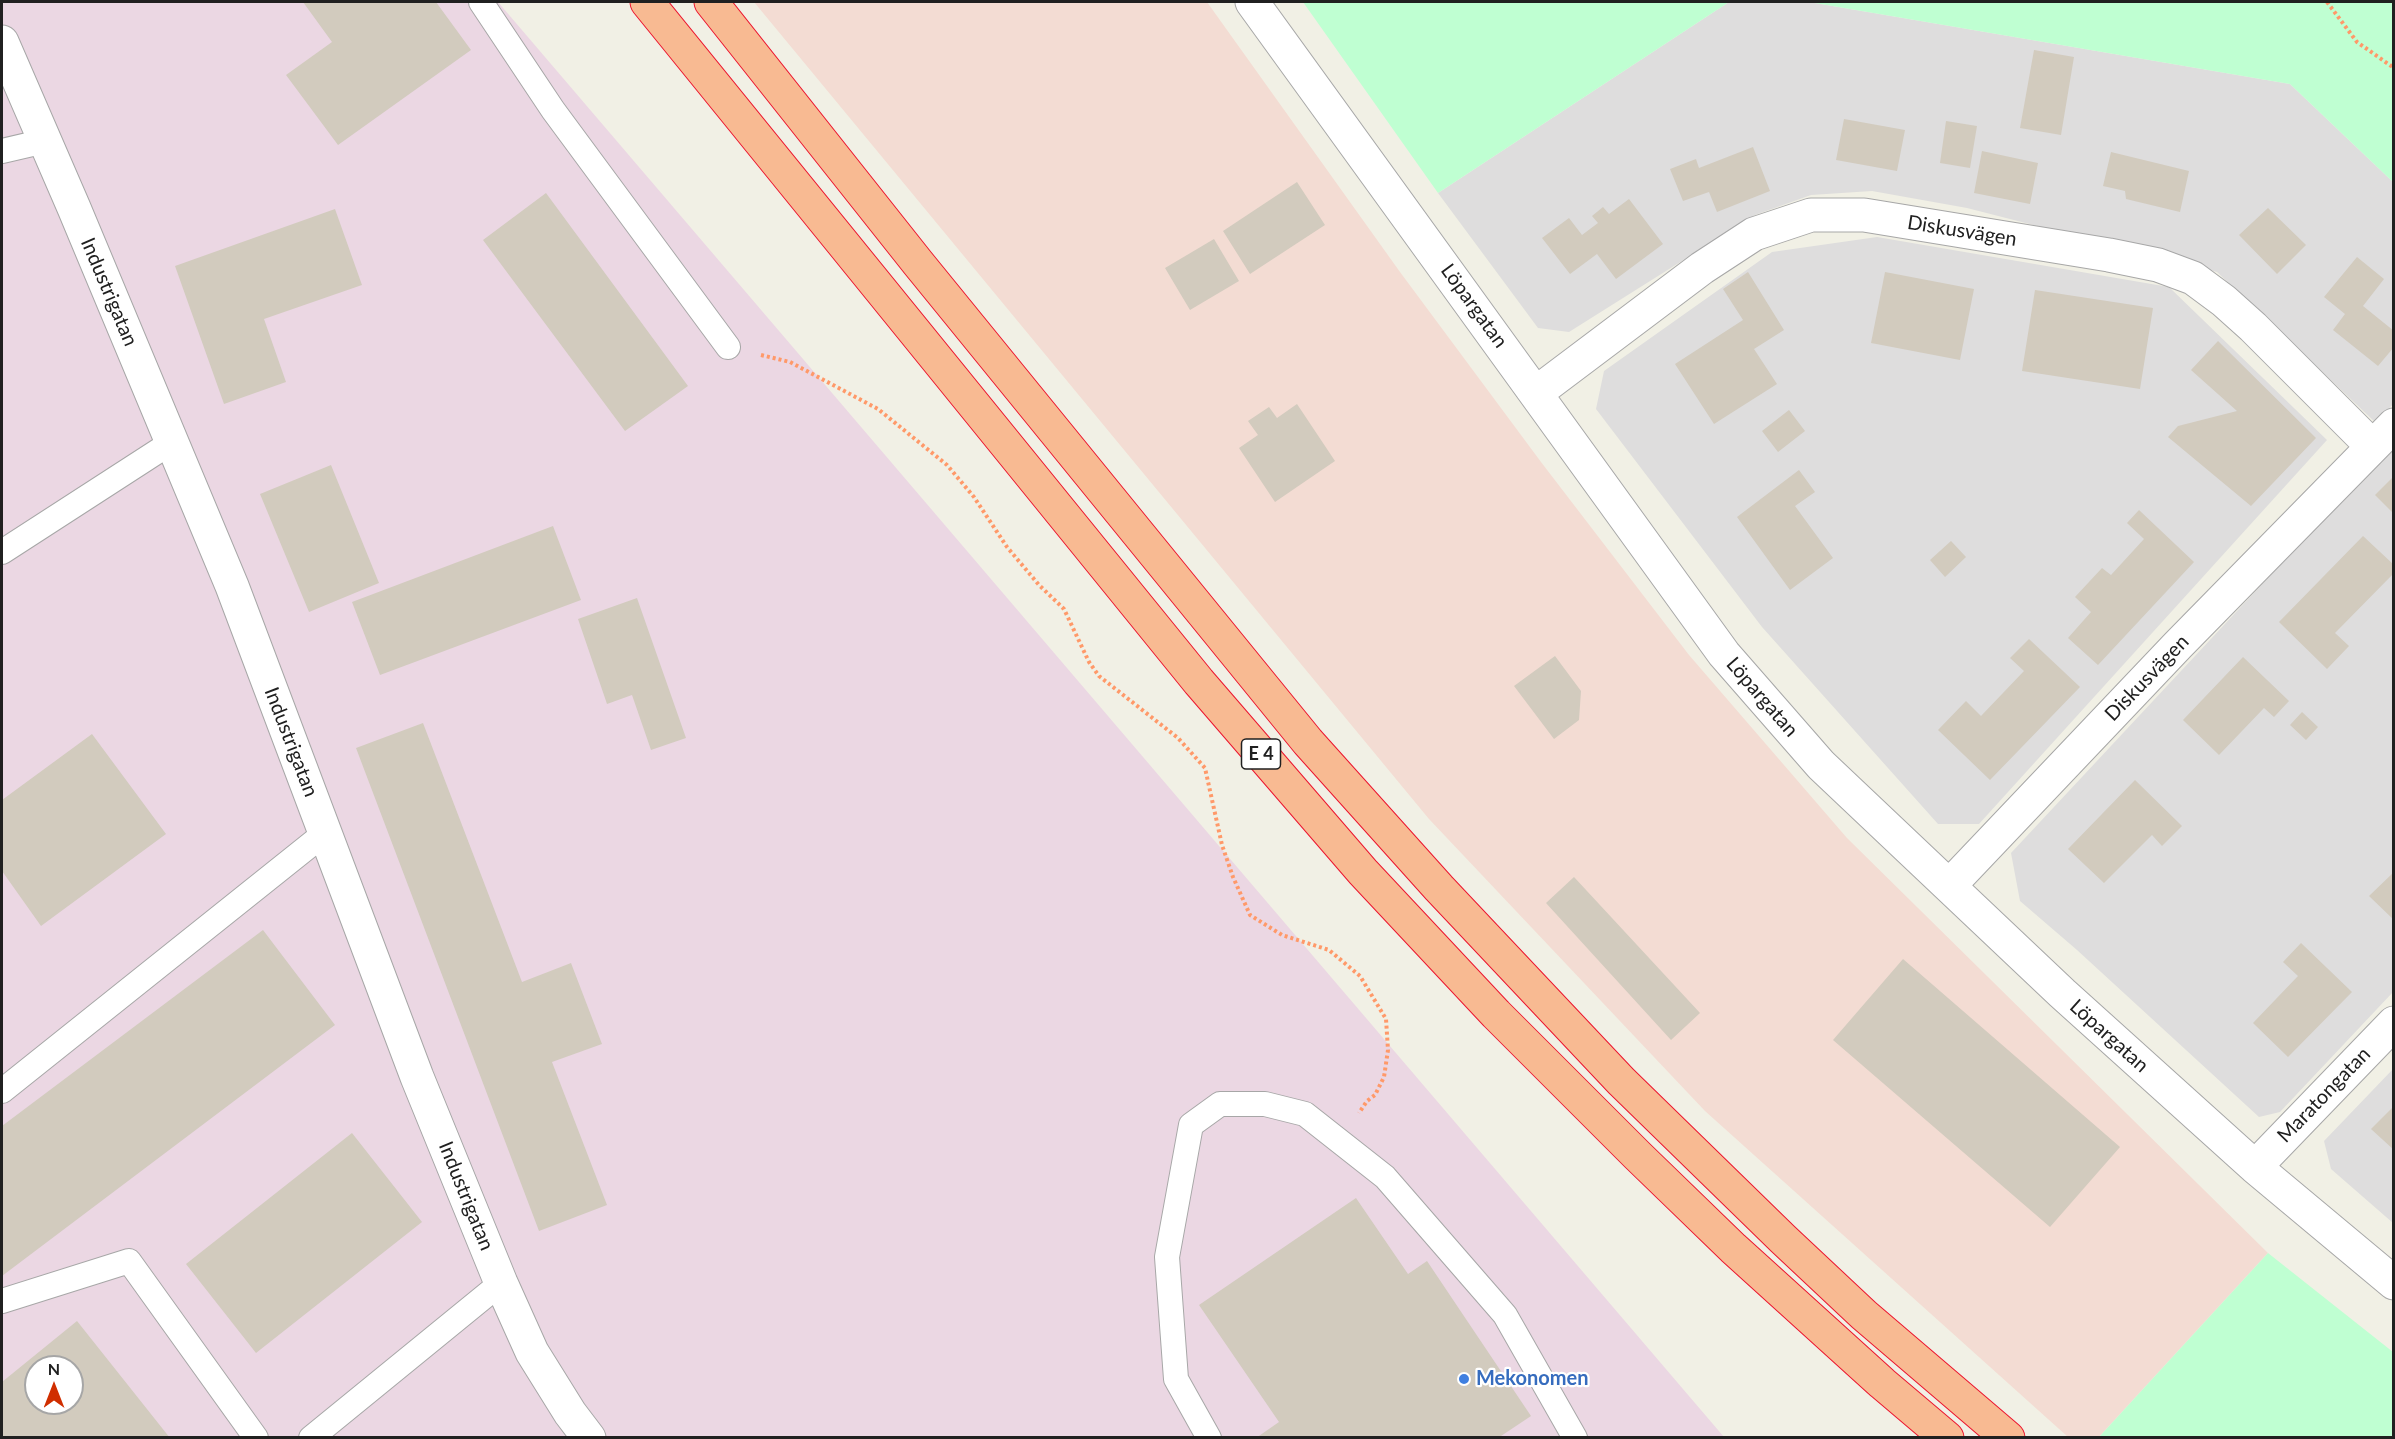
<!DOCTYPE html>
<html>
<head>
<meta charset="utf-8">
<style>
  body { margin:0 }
  #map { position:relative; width:2395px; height:1439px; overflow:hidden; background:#f1f0e5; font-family:Lato,sans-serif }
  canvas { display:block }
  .frame { position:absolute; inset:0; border:3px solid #202020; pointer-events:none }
  .north { position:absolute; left:24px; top:1355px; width:60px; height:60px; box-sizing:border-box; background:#fff; border:2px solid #a6a6a6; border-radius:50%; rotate:0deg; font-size:16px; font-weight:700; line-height:24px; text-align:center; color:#202020 }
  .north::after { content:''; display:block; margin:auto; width:21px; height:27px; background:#d02e00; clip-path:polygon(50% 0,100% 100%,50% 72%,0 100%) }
</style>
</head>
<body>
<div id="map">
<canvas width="2395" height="1439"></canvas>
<div class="frame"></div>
<div class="north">N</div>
</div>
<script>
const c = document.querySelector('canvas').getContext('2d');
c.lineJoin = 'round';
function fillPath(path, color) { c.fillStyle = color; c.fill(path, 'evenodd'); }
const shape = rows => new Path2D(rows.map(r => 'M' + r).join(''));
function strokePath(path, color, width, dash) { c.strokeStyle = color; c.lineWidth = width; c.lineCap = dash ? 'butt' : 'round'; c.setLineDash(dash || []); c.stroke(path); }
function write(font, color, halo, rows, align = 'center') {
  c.font = font + ' Lato,sans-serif'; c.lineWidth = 4.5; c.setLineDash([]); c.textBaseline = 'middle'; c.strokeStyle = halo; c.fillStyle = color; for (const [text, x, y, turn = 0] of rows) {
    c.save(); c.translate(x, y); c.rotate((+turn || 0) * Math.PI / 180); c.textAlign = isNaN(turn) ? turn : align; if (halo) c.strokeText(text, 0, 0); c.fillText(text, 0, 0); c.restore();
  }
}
fillPath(shape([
  [1729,2,1809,2,2290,84,2393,182,2393,404,2376,423,2217,272,1967,208,1872,191,1811,195,1755,215,1569,332,1538,328,1438,193],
  [1877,237,2169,287,2327,440,1979,824,1938,824,1762,627,1596,409,1604,371,1772,252],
  [2393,444,2393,992,2280,1112,2259,1117,2077,950,2020,901,2011,853],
  [2393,1069,2393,1223,2331,1169,2324,1141]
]), '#dedddd');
fillPath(shape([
  [754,2,1207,2,1400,272,1541,462,1689,655,1847,838,2268,1253,2099,1437,2068,1437,1705,1111,1429,819]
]), '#f3dcd3');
fillPath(shape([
  [2,2,498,2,1724,1437,2,1438],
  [36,1367,72,1367,72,1403,36,1403]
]), '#ebd7e3');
fillPath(shape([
  [1303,2,1729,2,1438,193],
  [1809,2,2393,2,2393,182,2290,84],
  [2268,1253,2393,1352,2393,1437,2099,1437]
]), '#bfffd2');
fillPath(shape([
  [303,2,436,2,471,50,338,145,286,75,332,42],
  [2034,50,2074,57,2061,135,2020,128],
  [1844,119,1905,130,1897,171,1836,160],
  [1946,121,1977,126,1970,168,1940,163],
  [1753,147,1770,191,1717,212,1709,192,1683,201,1670,169,1696,159,1699,168],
  [1982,151,2038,163,2030,204,1974,193],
  [2111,152,2189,171,2180,212,2126,199,2125,191,2103,186],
  [1297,182,1325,225,1250,274,1223,231],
  [546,193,688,386,625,431,483,240],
  [1629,199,1663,244,1616,279,1597,254,1570,274,1542,238,1569,218,1582,235,1598,223,1592,216,1603,207,1609,214],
  [2268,208,2306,245,2277,274,2239,235],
  [335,209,362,285,264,319,286,382,224,404,175,266],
  [1214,239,1239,281,1190,310,1165,268],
  [2357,257,2384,279,2363,306,2394,331,2394,347,2378,366,2333,330,2345,314,2324,297],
  [1748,272,1784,330,1754,349,1777,384,1714,424,1675,364,1743,320,1723,289],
  [1885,272,1974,289,1960,360,1871,343],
  [2035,290,2153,308,2140,389,2022,371],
  [2218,341,2316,438,2251,506,2168,437,2178,426,2237,411,2191,370],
  [1297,404,1335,461,1275,502,1239,448,1258,435,1248,421,1269,407,1277,418],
  [1789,410,1805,431,1778,452,1762,431],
  [331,465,379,583,309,612,260,494],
  [1799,470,1815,492,1795,506,1833,558,1790,590,1737,517],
  [2394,476,2394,514,2375,495],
  [2139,510,2194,562,2098,665,2068,638,2091,612,2075,597,2102,568,2111,575,2144,539,2127,523],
  [553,526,581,600,380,675,352,602],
  [2363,536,2394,565,2394,573,2335,633,2349,646,2327,669,2279,622],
  [1951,541,1966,557,1945,577,1930,560],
  [637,598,686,738,651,750,632,695,607,704,578,619],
  [2029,639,2080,687,1990,780,1938,730,1966,701,1981,716,2024,671,2010,658],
  [1555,656,1581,691,1579,720,1554,739,1514,686],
  [2243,657,2289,701,2274,717,2264,708,2219,755,2183,720],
  [2302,712,2318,727,2306,740,2290,725],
  [423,723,522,982,571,963,602,1044,552,1062,607,1205,539,1231,356,748],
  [92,734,166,834,41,926,2,871,2,800],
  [2135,780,2182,826,2162,846,2152,835,2104,883,2068,849],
  [2394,872,2394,920,2369,896],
  [1574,877,1700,1013,1671,1040,1546,903],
  [263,930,335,1025,2,1276,2,1126],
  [2301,943,2352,992,2288,1057,2253,1023,2298,976,2283,962],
  [1903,959,2120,1147,2050,1227,1833,1040],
  [2394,1106,2394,1150,2371,1129],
  [352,1133,422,1222,256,1353,186,1264],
  [1356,1198,1408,1274,1427,1261,1531,1416,1498,1438,1256,1438,1279,1422,1199,1305],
  [77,1321,170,1438,2,1438,2,1382],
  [36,1367,72,1367,72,1403,36,1403]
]), '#d2cbbe');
const service = shape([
  [481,2,553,110,728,347],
  [2,151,45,141],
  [2,552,172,442],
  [2,1091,325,833],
  [2,1301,129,1261,256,1438],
  [311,1438,501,1283],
  [1209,1438,1176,1379,1167,1257,1191,1125,1220,1104,1265,1104,1305,1114,1385,1177,1505,1315,1575,1438]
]);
const minor = shape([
  [1252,2,1724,654,1821,765,2062,993,2255,1167,2394,1283],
  [2,42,74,208,232,586,417,1077,501,1283,532,1352,570,1413,589,1438],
  [1536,393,1702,268,1754,234,1811,215,1864,215,2109,255,2158,265,2193,278,2224,301,2253,327,2372,446],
  [1949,886,2178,645,2394,425],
  [2255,1167,2394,1023]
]);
const trunk = shape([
  [647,2,1199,682,1363,872,1496,1014,1637,1155,1733,1248,1882,1383,1947,1438],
  [711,2,918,263,1308,742,1439,888,1621,1081,1783,1239,1864,1315,2008,1438]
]);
strokePath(service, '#a7a7a7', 26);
strokePath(minor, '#a7a7a7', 35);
strokePath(trunk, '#ec152f', 35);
strokePath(shape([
  [2327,2,2357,42,2394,68],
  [761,355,790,362,878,409,947,465,974,497,1007,547,1039,585,1064,609,1089,662,1099,676,1178,738,1205,768,1222,845,1233,877,1250,915,1282,935,1329,950,1360,976,1386,1019,1388,1050,1384,1077,1375,1095,1367,1101,1359,1113]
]), '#ff9969', 4, [3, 3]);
strokePath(service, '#fff', 24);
strokePath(minor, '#fff', 33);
strokePath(trunk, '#f8ba92', 33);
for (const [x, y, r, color] of [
  [1464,1379,6,"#3f7fe0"]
]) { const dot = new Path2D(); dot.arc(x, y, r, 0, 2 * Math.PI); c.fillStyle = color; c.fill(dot); strokePath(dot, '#fff', 2); }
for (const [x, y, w] of [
  [1261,754,39]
]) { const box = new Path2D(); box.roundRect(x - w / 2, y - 15, w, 30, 4.5); c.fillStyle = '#fff'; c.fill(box); strokePath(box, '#202020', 1.5); }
write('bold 18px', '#202020', null, [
  ["E 4",1261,754]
]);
write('20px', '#202020', '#fff', [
  ["Diskusvägen",1962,231,9],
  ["Industrigatan",109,292,67],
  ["Löpargatan",1474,306,54],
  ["Diskusvägen",2147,678,-46],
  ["Löpargatan",1762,697,49],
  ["Industrigatan",291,742,69],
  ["Löpargatan",2109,1036,42],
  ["Maratongatan",2324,1095,-46],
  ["Industrigatan",466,1196,68]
]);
write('bold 20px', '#366cbe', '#fff', [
  ["Mekonomen",1476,1379]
], 'left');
</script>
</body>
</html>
